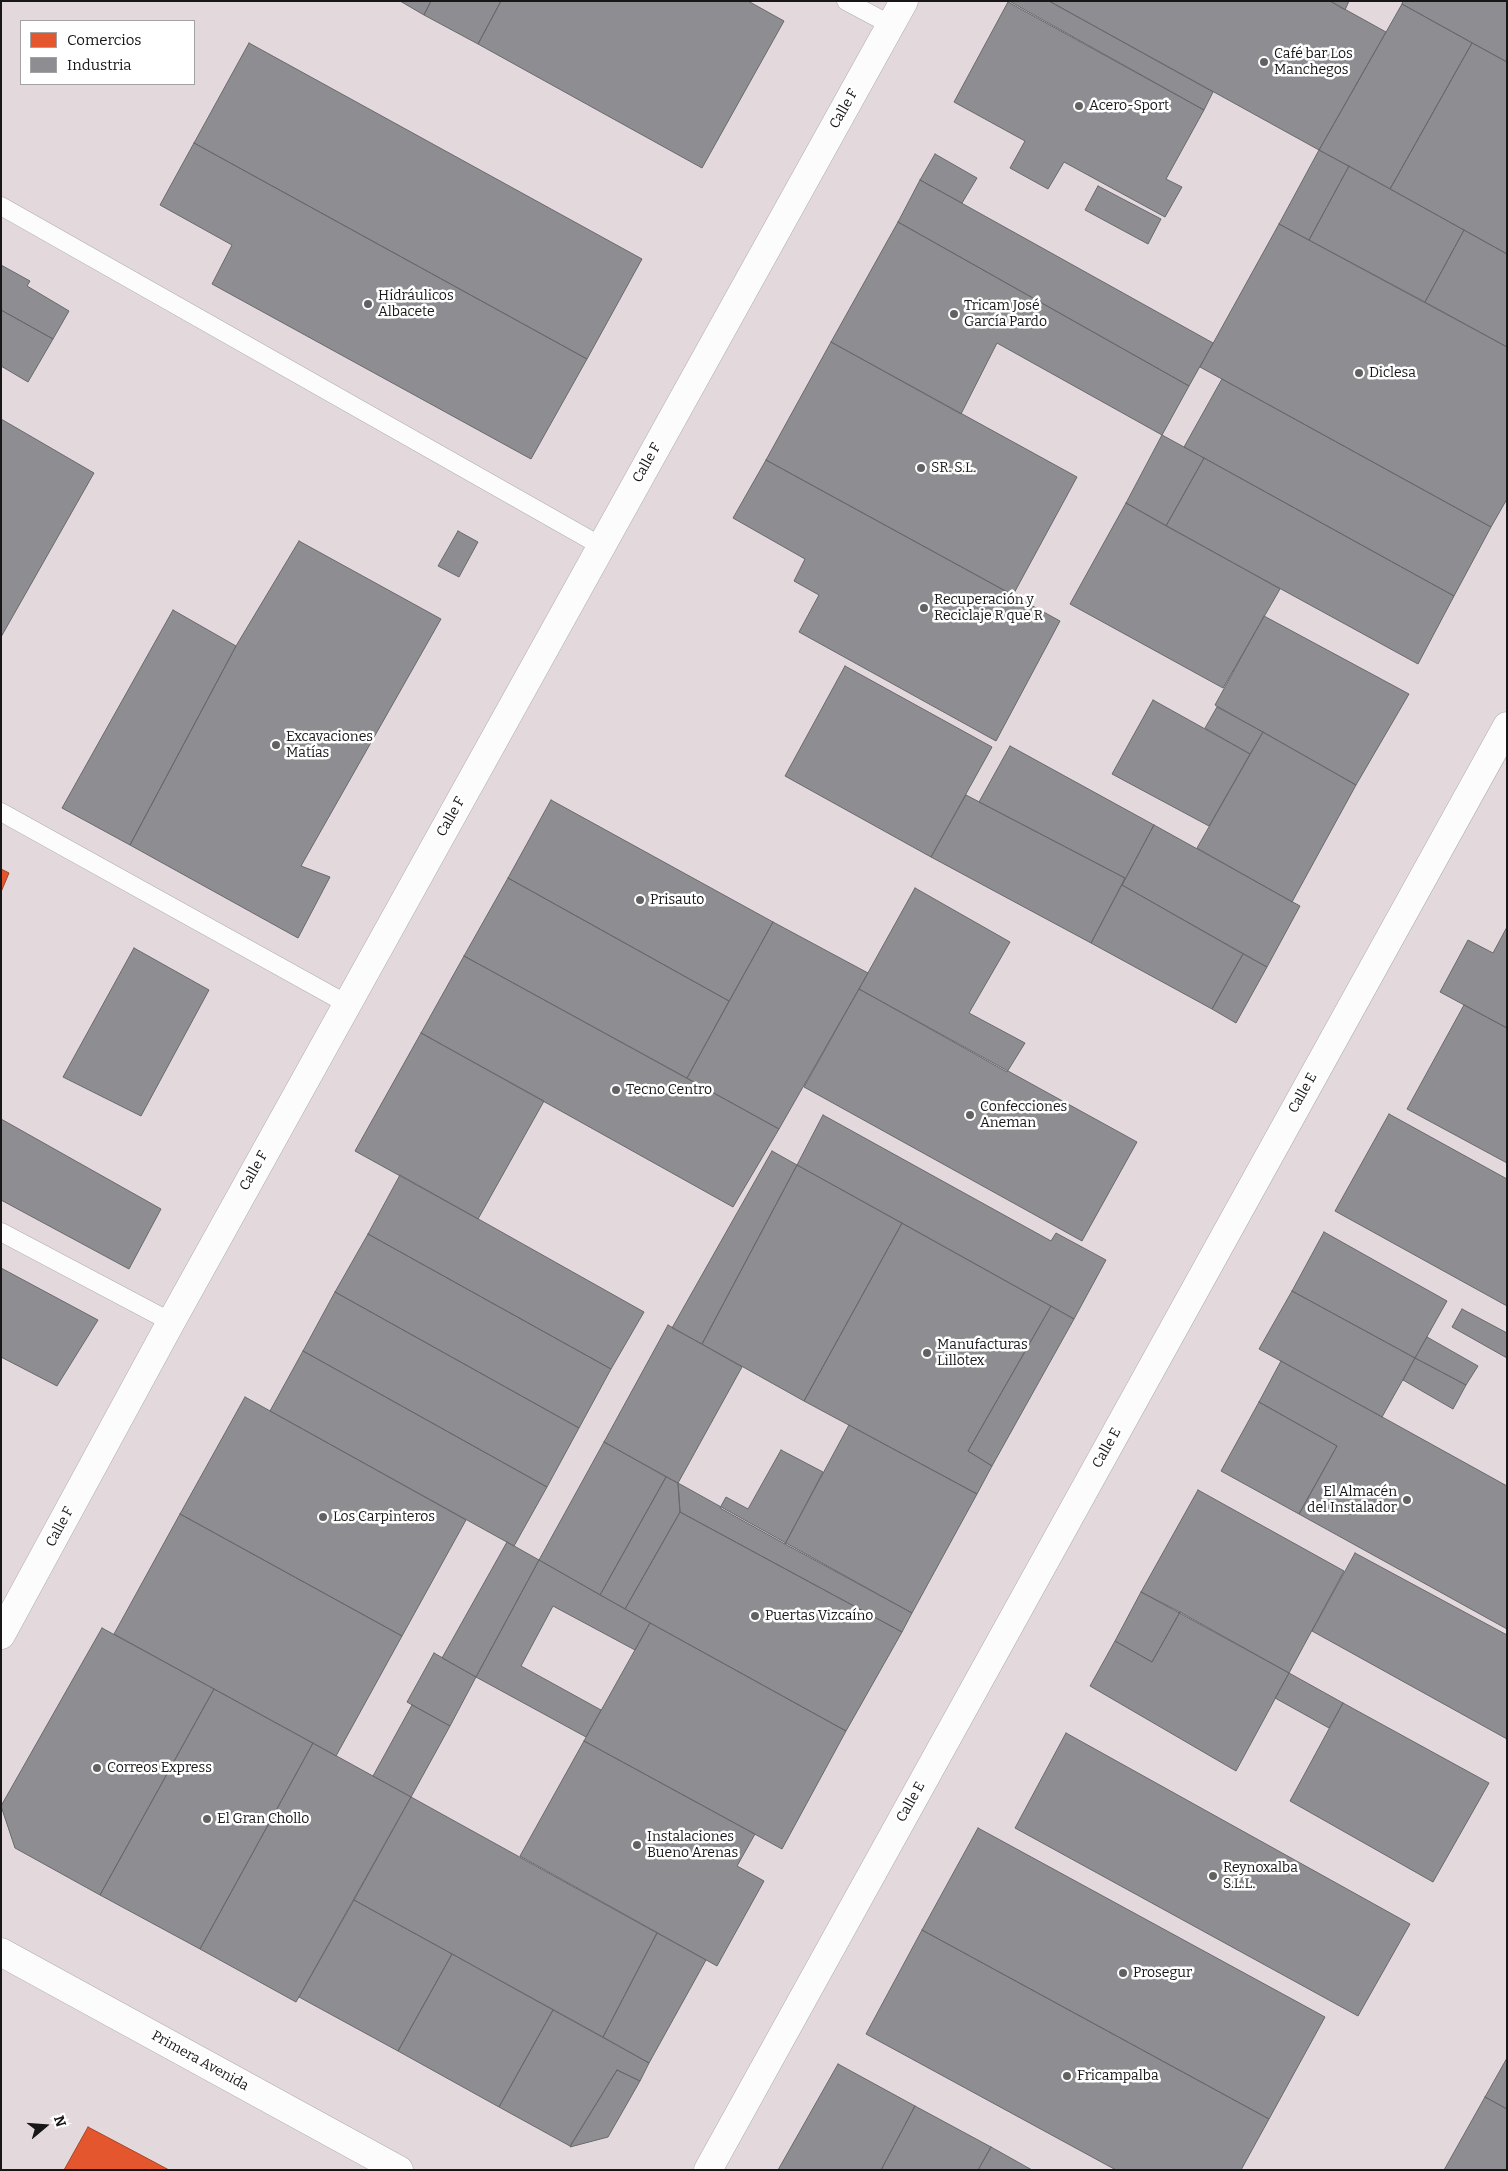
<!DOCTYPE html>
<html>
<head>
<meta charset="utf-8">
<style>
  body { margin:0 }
  #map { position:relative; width:1508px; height:2171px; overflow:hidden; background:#ece8ea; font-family:Bitter,serif }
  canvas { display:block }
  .frame { position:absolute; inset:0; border:2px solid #181616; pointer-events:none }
  .legend { position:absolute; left:20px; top:20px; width:175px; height:65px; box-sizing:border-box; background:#fff; border:1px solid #a3a2a2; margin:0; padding:6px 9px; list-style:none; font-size:15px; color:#181616 }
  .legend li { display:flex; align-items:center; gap:10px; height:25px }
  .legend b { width:25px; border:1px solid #a3a2a2 }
  .north { position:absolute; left:20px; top:2101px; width:50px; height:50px; -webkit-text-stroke:4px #fff; paint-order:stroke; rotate:72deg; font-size:14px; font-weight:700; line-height:20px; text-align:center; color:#181616 }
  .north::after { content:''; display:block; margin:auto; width:18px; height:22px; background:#181616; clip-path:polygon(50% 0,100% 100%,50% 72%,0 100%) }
</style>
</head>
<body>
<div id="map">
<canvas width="1508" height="2171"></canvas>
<div class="frame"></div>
<ul class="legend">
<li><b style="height:14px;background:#e4572e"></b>Comercios</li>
<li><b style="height:14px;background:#8d8d92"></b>Industria</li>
</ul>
<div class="north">N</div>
</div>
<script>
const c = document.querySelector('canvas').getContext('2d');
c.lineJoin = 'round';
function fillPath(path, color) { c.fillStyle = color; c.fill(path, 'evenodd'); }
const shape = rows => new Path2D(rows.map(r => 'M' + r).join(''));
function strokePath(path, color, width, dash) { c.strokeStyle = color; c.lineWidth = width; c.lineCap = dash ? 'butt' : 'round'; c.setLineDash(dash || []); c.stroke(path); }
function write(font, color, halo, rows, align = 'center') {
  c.font = font + ' Bitter,serif'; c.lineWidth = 5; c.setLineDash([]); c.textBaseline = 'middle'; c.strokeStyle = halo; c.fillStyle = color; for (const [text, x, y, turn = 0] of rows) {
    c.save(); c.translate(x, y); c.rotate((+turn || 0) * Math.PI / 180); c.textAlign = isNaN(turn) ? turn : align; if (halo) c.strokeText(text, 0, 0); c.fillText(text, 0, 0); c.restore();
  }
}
fillPath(shape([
  [1,1,1507,1,1507,2170,1,2170],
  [21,21,194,21,194,84,21,84]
]), '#e3d9dd');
const shops = shape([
  [1,869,9,873,1,892,1,869],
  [88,2127,139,2154,169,2170,64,2170,88,2127]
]);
fillPath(shops, '#e4572e');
strokePath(shops, '#a74427', 1);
const industry = shape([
  [400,1,431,1,424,15,400,1],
  [431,1,501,1,478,44,424,15,431,1],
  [501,1,748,1,784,21,702,168,478,44,501,1],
  [1009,1,1049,1,1213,92,1204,110,1009,1],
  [1049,1,1330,1,1386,32,1319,150,1049,1],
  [1330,1,1349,1,1345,10,1330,1],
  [1403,1,1507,1,1507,62,1402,4,1403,1],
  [1008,2,1204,110,1166,179,1182,187,1165,217,1064,162,1048,189,1010,168,1025,141,954,102,1008,2],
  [1402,4,1472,43,1390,189,1319,150,1402,4],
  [249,43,642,259,587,359,194,143,249,43],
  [1472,43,1507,62,1507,254,1390,189,1472,43],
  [194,143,587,359,531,459,212,284,232,245,160,205,194,143],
  [1319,150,1349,166,1309,240,1279,224,1319,150],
  [935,154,977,178,962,203,920,180,935,154],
  [1349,166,1464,230,1425,302,1309,240,1349,166],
  [920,180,1213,343,1189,386,898,222,920,180],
  [1098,186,1161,219,1148,244,1085,210,1098,186],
  [898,222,1189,386,1162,435,997,343,961,414,831,342,898,222],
  [1279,224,1507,347,1507,499,1491,527,1200,367,1279,224],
  [1464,230,1507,254,1507,347,1425,302,1464,230],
  [1,265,30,281,27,286,69,311,53,339,1,310,1,265],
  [1,310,53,339,28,382,1,366,1,310],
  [831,342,1077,477,1013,595,766,460,831,342],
  [1222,379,1491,527,1454,596,1184,447,1222,379],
  [1,419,94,473,1,637,1,419],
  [1162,435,1204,458,1166,526,1126,503,1162,435],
  [1204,458,1454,596,1418,664,1166,526,1204,458],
  [766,460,1060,621,996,741,799,632,819,595,794,581,805,559,733,518,766,460],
  [1126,503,1280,589,1223,688,1070,604,1126,503],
  [458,531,478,542,459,577,438,566,458,531],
  [299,541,441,619,301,866,330,877,298,938,130,845,236,646,299,541],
  [173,610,236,646,130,845,62,808,173,610],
  [1264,616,1409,694,1356,785,1215,705,1264,616],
  [845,666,992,747,931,857,785,776,845,666],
  [1153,700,1250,754,1209,826,1112,774,1153,700],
  [1217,707,1263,732,1250,754,1205,728,1217,707],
  [1263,732,1356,785,1292,902,1197,848,1263,732],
  [1010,746,1154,825,1122,885,1125,878,979,802,1010,746],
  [966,795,1125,878,1091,943,931,857,966,795],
  [551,800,773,922,729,1001,508,878,551,800],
  [1154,825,1300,906,1267,967,1122,885,1154,825],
  [508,878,729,1001,687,1078,464,956,508,878],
  [1122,885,1243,954,1212,1009,1091,943,1122,885],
  [915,888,1010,942,969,1013,1025,1043,1007,1072,859,989,915,888],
  [773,922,868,973,779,1129,687,1078,773,922],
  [1507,927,1507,1028,1440,992,1468,940,1493,953,1507,927],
  [134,948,209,990,141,1116,63,1077,134,948],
  [1243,954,1267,967,1236,1023,1212,1009,1243,954],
  [464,956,779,1129,733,1207,421,1033,464,956],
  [859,989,1137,1142,1082,1241,804,1087,859,989],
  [1464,1005,1507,1028,1507,1163,1407,1109,1464,1005],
  [421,1033,544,1101,478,1219,355,1151,421,1033],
  [1389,1114,1507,1179,1507,1306,1335,1211,1389,1114],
  [823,1115,1051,1241,1056,1233,1106,1260,1074,1319,797,1165,823,1115],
  [1,1119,161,1209,129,1269,1,1200,1,1119],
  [772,1151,797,1165,702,1344,672,1328,772,1151],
  [797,1165,902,1223,804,1401,702,1344,797,1165],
  [400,1175,644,1312,611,1369,368,1234,400,1175],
  [902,1223,1051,1306,968,1451,992,1466,977,1494,804,1401,902,1223],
  [1324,1232,1447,1301,1415,1358,1292,1291,1324,1232],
  [368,1234,611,1369,579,1428,335,1292,368,1234],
  [1,1268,98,1320,57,1386,1,1357,1,1268],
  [1292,1291,1415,1358,1382,1417,1259,1349,1292,1291],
  [335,1292,579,1428,547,1487,303,1351,335,1292],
  [1051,1306,1074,1319,992,1466,968,1451,1051,1306],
  [1462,1309,1507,1333,1507,1358,1452,1327,1462,1309],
  [668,1325,742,1367,678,1483,604,1442,668,1325],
  [1427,1337,1478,1366,1466,1385,1415,1358,1427,1337],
  [303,1351,547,1487,514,1546,270,1411,303,1351],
  [1415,1358,1466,1385,1453,1409,1403,1380,1415,1358],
  [1281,1361,1507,1486,1507,1629,1299,1514,1337,1446,1259,1402,1281,1361],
  [245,1397,466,1520,402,1636,180,1514,245,1397],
  [1259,1402,1337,1446,1299,1514,1221,1471,1259,1402],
  [849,1425,977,1494,912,1613,785,1544,849,1425],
  [604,1442,666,1477,600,1595,539,1560,604,1442],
  [781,1450,823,1472,785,1544,720,1508,726,1497,748,1509,781,1450],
  [666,1477,678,1483,680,1512,625,1609,600,1595,666,1477],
  [678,1483,912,1613,902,1632,680,1512,678,1483],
  [1198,1490,1344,1571,1289,1673,1141,1592,1198,1490],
  [680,1512,902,1632,846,1731,625,1609,680,1512],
  [180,1514,402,1636,336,1756,114,1634,180,1514],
  [507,1542,539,1560,476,1677,442,1658,507,1542],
  [1355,1553,1507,1635,1507,1739,1312,1631,1355,1553],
  [539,1560,650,1623,635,1650,553,1606,521,1666,601,1710,586,1737,476,1677,539,1560],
  [1141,1592,1180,1612,1152,1662,1115,1641,1141,1592],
  [1180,1612,1289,1673,1236,1771,1090,1686,1115,1641,1152,1662,1180,1612],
  [650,1623,846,1731,782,1849,584,1741,650,1623],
  [102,1628,214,1689,100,1895,15,1848,1,1806,102,1628],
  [434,1653,476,1677,450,1726,407,1702,434,1653],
  [1289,1673,1343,1703,1329,1728,1275,1698,1289,1673],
  [214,1689,313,1743,200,1949,100,1895,214,1689],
  [1343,1703,1489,1783,1433,1882,1290,1801,1343,1703],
  [412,1705,450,1726,411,1797,373,1776,412,1705],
  [1066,1733,1410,1924,1358,2016,1015,1828,1066,1733],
  [584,1741,755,1834,737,1866,764,1881,717,1966,520,1856,584,1741],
  [313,1743,411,1797,296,2002,200,1949,313,1743],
  [411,1797,657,1933,603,2037,354,1900,411,1797],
  [978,1828,1325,2017,1269,2119,922,1930,978,1828],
  [354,1900,452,1954,398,2051,299,1997,354,1900],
  [922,1930,1269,2119,1241,2170,1116,2170,866,2034,922,1930],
  [657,1933,706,1960,649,2063,603,2037,657,1933],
  [452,1954,553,2010,499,2107,398,2051,452,1954],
  [553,2010,649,2063,640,2081,617,2070,570,2146,499,2107,553,2010],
  [1507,2058,1507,2109,1485,2097,1507,2058],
  [838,2064,915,2106,881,2170,778,2170,838,2064],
  [617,2070,640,2081,608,2137,570,2147,617,2070],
  [1485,2097,1507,2109,1507,2170,1444,2170,1485,2097],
  [915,2106,991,2147,978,2170,881,2170,915,2106],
  [991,2147,1032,2170,978,2170,991,2147]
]);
fillPath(industry, '#8d8d92');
strokePath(industry, '#6a696d', 1);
const service = shape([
  [846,1,891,25],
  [1,206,601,546],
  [1,812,347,1004],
  [1,1232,171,1322]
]);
const minor = shape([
  [1,1635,171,1322,904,1],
  [1,1952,399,2170],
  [708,2170,1507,726]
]);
strokePath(service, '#afacad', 19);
strokePath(minor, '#afacad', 29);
strokePath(service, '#fcfcfc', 18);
strokePath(minor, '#fcfcfc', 28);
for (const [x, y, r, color] of [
  [1264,62,5,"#626060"],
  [1079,106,5,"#626060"],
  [368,304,5,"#626060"],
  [954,314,5,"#626060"],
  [1359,373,5,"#626060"],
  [921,468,5,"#626060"],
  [924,608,5,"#626060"],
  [276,745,5,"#626060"],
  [640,900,5,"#626060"],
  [616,1090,5,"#626060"],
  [970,1115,5,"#626060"],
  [927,1353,5,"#626060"],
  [1407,1500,5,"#626060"],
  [323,1517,5,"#626060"],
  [755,1616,5,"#626060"],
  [97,1768,5,"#626060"],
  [207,1819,5,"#626060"],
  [637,1845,5,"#626060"],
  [1213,1876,5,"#626060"],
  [1123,1973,5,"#626060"],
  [1067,2076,5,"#626060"]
]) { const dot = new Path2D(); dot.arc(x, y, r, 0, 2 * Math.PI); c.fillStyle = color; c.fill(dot); strokePath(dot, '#fff', 2); }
write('14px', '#181616', '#fff', [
  ["Café bar Los",1274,54],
  ["Manchegos",1274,70],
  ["Acero-Sport",1089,106],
  ["Hidráulicos",378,296],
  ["Albacete",378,312],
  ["Tricam José",964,306],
  ["García Pardo",964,322],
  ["Diclesa",1369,373],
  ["SR. S.L.",931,468],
  ["Recuperación y",934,600],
  ["Reciclaje R que R",934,616],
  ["Excavaciones",286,737],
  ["Matías",286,753],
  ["Prisauto",650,900],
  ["Tecno Centro",626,1090],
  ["Confecciones",980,1107],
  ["Aneman",980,1123],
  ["Manufacturas",937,1345],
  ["Lillotex",937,1361],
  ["El Almacén",1397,1492,"right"],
  ["del Instalador",1397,1508,"right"],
  ["Los Carpinteros",333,1517],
  ["Puertas Vizcaíno",765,1616],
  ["Correos Express",107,1768],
  ["El Gran Chollo",217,1819],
  ["Instalaciones",647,1837],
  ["Bueno Arenas",647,1853],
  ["Reynoxalba",1223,1868],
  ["S.L.L.",1223,1884],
  ["Prosegur",1133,1973],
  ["Fricampalba",1077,2076]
], 'left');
write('14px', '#181616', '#fff', [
  ["Calle F",844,109,-61],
  ["Calle F",647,463,-61],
  ["Calle F",451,817,-61],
  ["Calle E",1303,1093,-61],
  ["Calle F",254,1171,-61],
  ["Calle E",1107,1448,-61],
  ["Calle F",60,1527,-62],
  ["Calle E",911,1802,-61],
  ["Primera Avenida",200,2061,29]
]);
</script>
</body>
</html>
